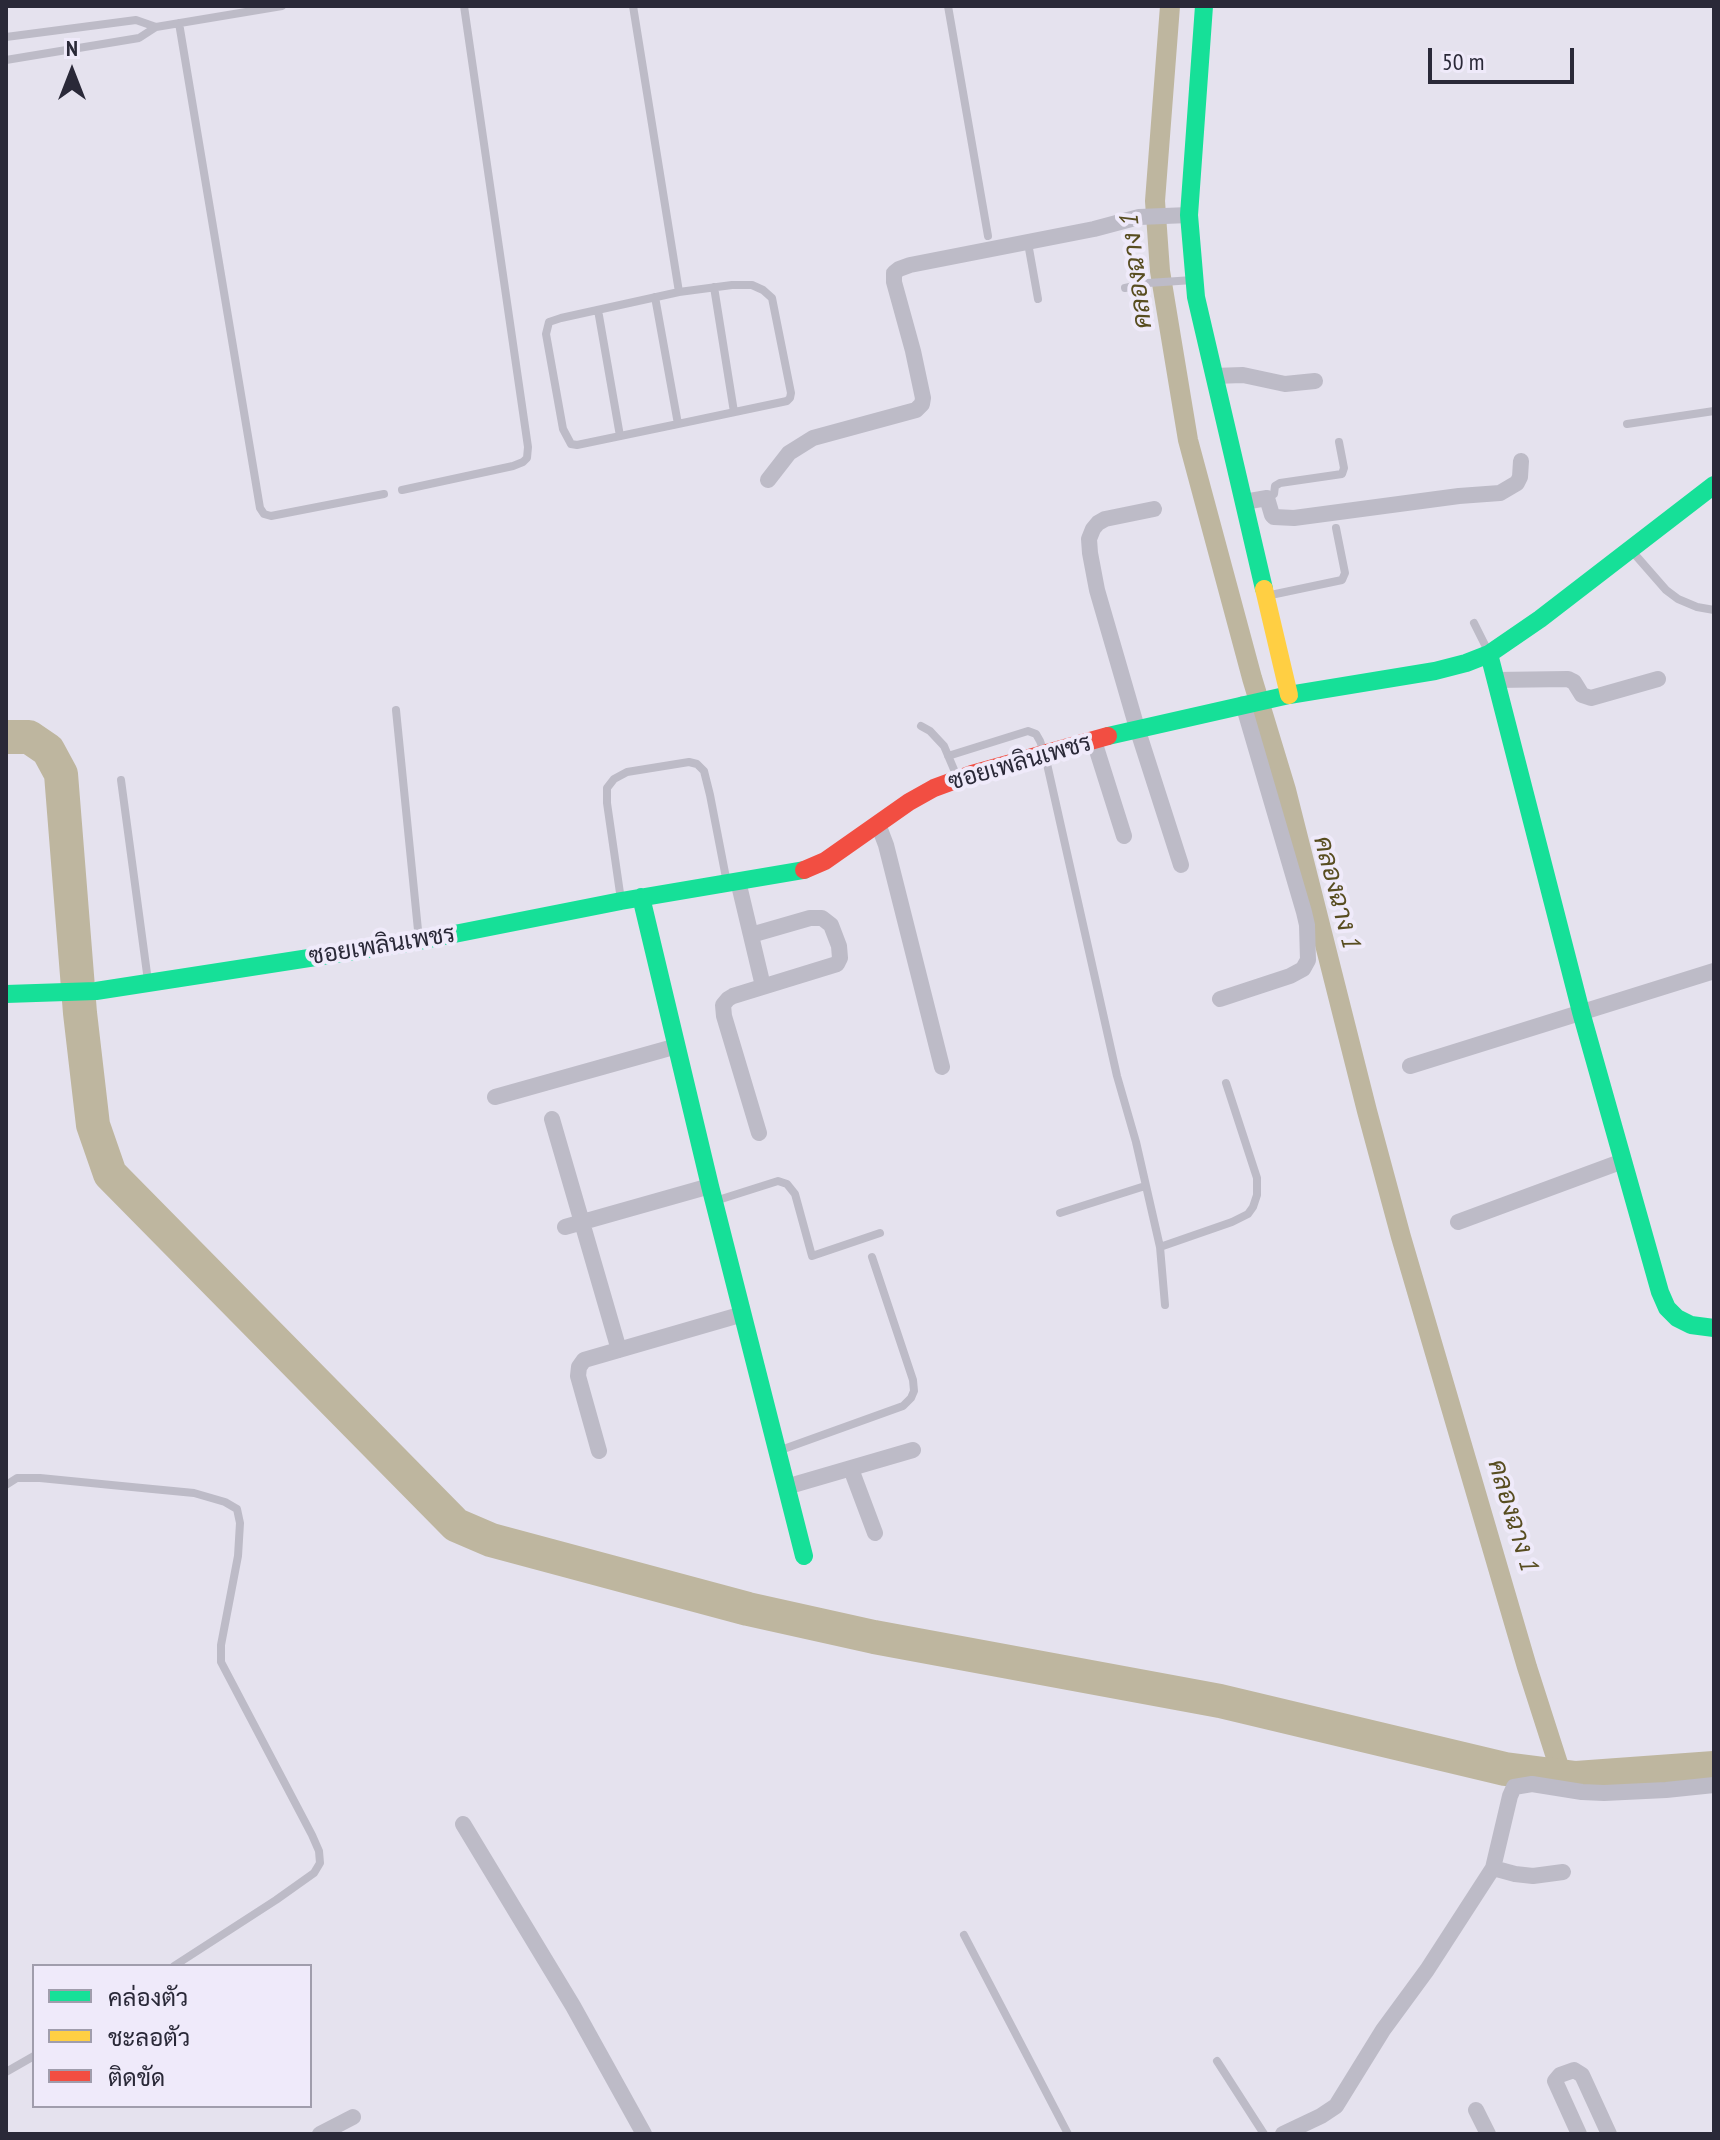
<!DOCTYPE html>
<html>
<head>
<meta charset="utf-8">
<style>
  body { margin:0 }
  #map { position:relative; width:1720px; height:2140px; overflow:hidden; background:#e5e2ee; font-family:"PT Sans Narrow",Sarabun,sans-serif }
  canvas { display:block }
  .frame { position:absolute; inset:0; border:8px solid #2a2938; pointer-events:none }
  .legend { position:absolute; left:32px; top:1964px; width:280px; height:144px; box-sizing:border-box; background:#efeafa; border:2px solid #a09dac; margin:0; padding:10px 14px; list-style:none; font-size:24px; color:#2a2938 }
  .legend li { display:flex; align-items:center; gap:16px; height:40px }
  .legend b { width:40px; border:2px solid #a09dac }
  .north { position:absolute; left:32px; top:32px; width:80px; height:80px; -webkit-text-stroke:6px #efeafa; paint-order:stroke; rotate:0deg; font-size:22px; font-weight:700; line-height:32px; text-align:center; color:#2a2938 }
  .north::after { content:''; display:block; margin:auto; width:28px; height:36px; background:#2a2938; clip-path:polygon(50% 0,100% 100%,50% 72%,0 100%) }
  .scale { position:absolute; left:1428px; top:48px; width:146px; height:36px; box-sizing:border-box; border:4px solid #2a2938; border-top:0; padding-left:10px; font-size:24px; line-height:28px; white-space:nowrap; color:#2a2938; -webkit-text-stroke:6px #efeafa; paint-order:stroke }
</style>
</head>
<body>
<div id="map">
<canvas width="1720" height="2140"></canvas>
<div class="frame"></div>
<ul class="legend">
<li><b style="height:10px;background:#16e098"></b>คล่องตัว</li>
<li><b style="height:10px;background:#ffcf43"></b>ชะลอตัว</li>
<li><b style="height:10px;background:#f24e42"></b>ติดขัด</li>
</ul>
<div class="north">N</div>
<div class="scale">50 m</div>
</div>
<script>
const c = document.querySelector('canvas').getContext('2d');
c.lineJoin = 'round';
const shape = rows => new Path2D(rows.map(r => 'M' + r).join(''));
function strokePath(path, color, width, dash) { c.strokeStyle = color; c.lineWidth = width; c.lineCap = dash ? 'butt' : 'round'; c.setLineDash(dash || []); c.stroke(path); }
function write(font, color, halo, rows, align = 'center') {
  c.font = font + ' "PT Sans Narrow",Sarabun,sans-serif'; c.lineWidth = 8; c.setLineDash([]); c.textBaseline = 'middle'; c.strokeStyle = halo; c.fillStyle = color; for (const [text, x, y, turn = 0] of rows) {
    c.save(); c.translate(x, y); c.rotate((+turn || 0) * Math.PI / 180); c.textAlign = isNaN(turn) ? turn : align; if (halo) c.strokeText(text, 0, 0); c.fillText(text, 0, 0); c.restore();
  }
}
strokePath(shape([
  [1170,6,1155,201,1160,271,1188,440,1252,678,1286,790,1367,1111,1401,1237,1527,1667,1562,1776]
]), '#beb69f', 20);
strokePath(shape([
  [6,737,29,737,48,750,61,774,80,1013,93,1125,110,1174,456,1525,491,1540,748,1609,874,1637,1220,1701,1505,1769,1576,1778,1714,1768]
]), '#beb69f', 34);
strokePath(shape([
  [633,6,679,292,561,318,549,322,546,334,563,429,571,444,577,445,678,424,787,401,790,398,791,393,772,298,763,290,752,285,732,285,679,292],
  [948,6,988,236],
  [179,23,260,508,264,514,271,516,384,494],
  [6,37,136,20,156,27],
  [6,60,139,38,156,27,282,6],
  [1028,243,1038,299],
  [714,287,734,412],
  [1125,288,1148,283,1193,280],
  [655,297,678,424],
  [598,310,620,436],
  [1627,424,1714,411],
  [402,490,513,466,523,462,527,458,528,447,464,6],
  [1267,498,1274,494,1275,486,1280,483,1342,474,1344,468,1339,442],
  [1631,550,1666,590,1678,599,1697,607,1714,610],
  [1266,596,1342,580,1345,573,1336,528],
  [1474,623,1489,653],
  [396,710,419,940],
  [921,726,930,731,944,746,958,779],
  [948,756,1028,731,1036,734,1040,741,1045,755,1117,1076,1136,1142,1160,1247,1165,1305],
  [121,780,148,981],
  [621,900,607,803,607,788,614,779,627,772,689,762,697,764,704,771,710,795,727,883],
  [715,1201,778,1181,787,1184,795,1194,812,1256,880,1233],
  [1060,1213,1145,1186],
  [1160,1247,1232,1222,1248,1214,1253,1207,1257,1195,1257,1178,1226,1083],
  [778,1451,903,1406,911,1398,914,1391,913,1380,872,1257],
  [6,1485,17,1478,40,1478,142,1488,194,1493,225,1502,237,1509,240,1523,238,1556,221,1645,221,1662,312,1835,319,1851,320,1863,314,1873,276,1900,174,1966],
  [964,1935,1068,2134],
  [1217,2061,1264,2134],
  [6,2072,34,2056]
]), '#bdbbc7', 8);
strokePath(shape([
  [1214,376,1243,375,1285,384,1315,381],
  [768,480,789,453,813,438,916,410,922,404,923,398,913,351,894,282,894,273,899,269,910,265,1094,229,1139,217,1189,215],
  [1244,502,1267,498,1272,515,1274,517,1294,518,1459,496,1500,493,1517,483,1520,477,1521,461],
  [1154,509,1105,519,1098,523,1093,529,1089,539,1090,553,1097,590,1137,728,1181,865],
  [1495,680,1568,679,1574,682,1582,695,1591,698,1658,679],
  [1094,741,1124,836],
  [878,824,886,845,942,1067],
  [738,881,763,986],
  [751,935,810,918,822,918,831,925,839,946,840,958,837,964,733,996,728,999,723,1005,724,1016,759,1133],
  [1220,999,1290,976,1303,969,1308,960,1307,925,1304,912,1243,704],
  [1410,1066,1714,971],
  [495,1097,677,1046],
  [552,1119,619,1350],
  [1458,1222,1623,1161],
  [565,1227,710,1186],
  [599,1451,578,1376,579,1367,584,1360,743,1314],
  [851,1469,875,1533],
  [786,1487,913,1450],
  [463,1824,573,2006,644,2134],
  [1493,1868,1510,1796,1514,1787,1532,1784,1582,1792,1604,1793,1666,1790,1714,1785],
  [1476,2110,1488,2134],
  [320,2134,353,2117],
  [1283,2134,1321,2116,1336,2106,1383,2030,1427,1970,1493,1868,1515,1874,1533,1876,1563,1872],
  [1579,2134,1555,2081,1560,2075,1574,2070,1582,2075,1609,2134]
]), '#bdbbc7', 16);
strokePath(shape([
  [1204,6,1189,215,1196,297,1264,589],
  [1489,654,1581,1012,1660,1292,1667,1308,1677,1318,1691,1325,1714,1328],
  [1108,736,1289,695,1435,671,1466,663,1489,654,1540,619,1714,485],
  [641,897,710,1186,804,1556],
  [6,994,96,991,419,941,621,901,804,870]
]), '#16e098', 18);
strokePath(shape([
  [1264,589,1289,695]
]), '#ffcf43', 18);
strokePath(shape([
  [804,870,825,861,909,802,934,788,972,774,1108,736]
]), '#f24e42', 18);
write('24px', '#2a2938', '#efeafa', [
  ["ซอยเพลินเพชร",1020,763,-16],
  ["ซอยเพลินเพชร",382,946,-9]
]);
write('italic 26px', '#584d20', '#efeafa', [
  ["คลองฉาง 1",1137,272,-97],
  ["คลองฉาง 1",1336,892,75],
  ["คลองฉาง 1",1512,1515,73]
]);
</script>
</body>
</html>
